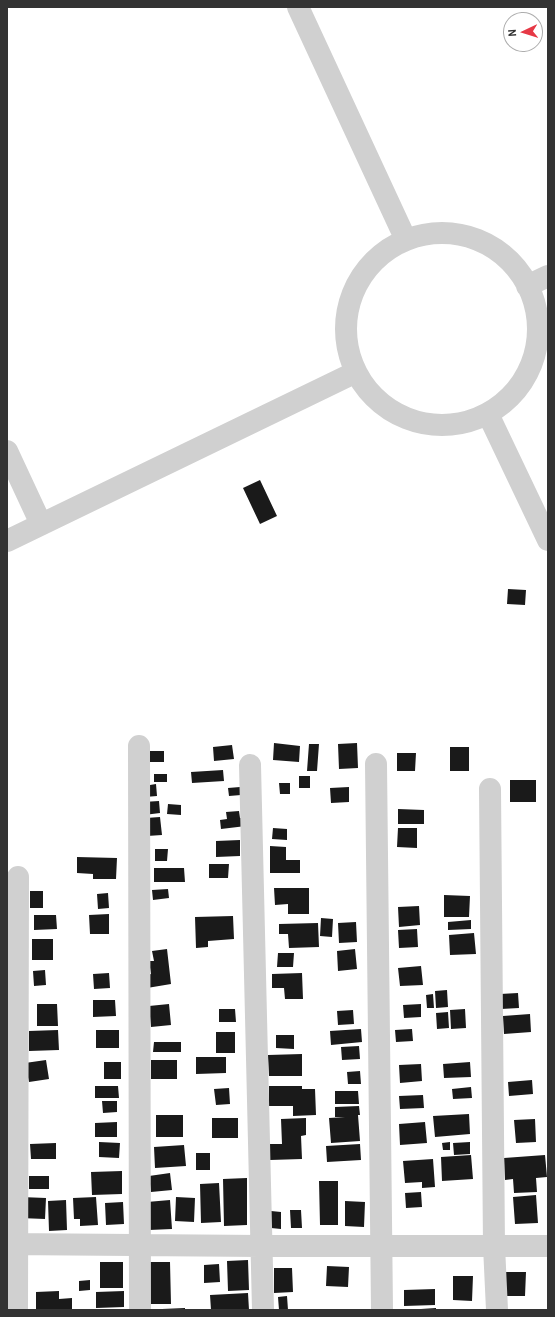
<!DOCTYPE html>
<html>
<head>
<meta charset="utf-8">
<style>
  body { margin:0 }
  #map { position:relative; width:555px; height:1317px; overflow:hidden; background:#fff; font-family:Barlow,sans-serif }
  canvas { display:block }
  .frame { position:absolute; inset:0; border:8px solid #333; pointer-events:none }
  .north { position:absolute; left:503px; top:12px; width:40px; height:40px; box-sizing:border-box; background:#fff; border:1px solid #adadad; border-radius:50%; rotate:266deg; font-size:11px; font-weight:700; line-height:16px; text-align:center; color:#333 }
  .north::after { content:''; display:block; margin:auto; width:14px; height:18px; background:#e63946; clip-path:polygon(50% 0,100% 100%,50% 72%,0 100%) }
</style>
</head>
<body>
<div id="map">
<canvas width="555" height="1317"></canvas>
<div class="frame"></div>
<div class="north">N</div>
</div>
<script>
const c = document.querySelector('canvas').getContext('2d');
c.lineJoin = 'round';
function fillPath(path, color) { c.fillStyle = color; c.fill(path, 'evenodd'); }
const shape = rows => new Path2D(rows.map(r => 'M' + r).join(''));
function strokePath(path, color, width, dash) { c.strokeStyle = color; c.lineWidth = width; c.lineCap = dash ? 'butt' : 'round'; c.setLineDash(dash || []); c.stroke(path); }
fillPath(shape([
  [260,480,277,516,260,524,243,488],
  [508,589,526,590,525,605,507,604],
  [274,743,300,746,299,762,273,760],
  [357,743,358,768,339,769,338,744],
  [309,744,319,744,317,771,307,771],
  [232,745,234,759,214,761,213,747],
  [450,747,469,747,469,771,450,771],
  [148,751,164,751,164,762,148,762],
  [397,753,416,753,415,771,397,771],
  [223,770,224,781,192,783,191,772],
  [154,774,167,774,167,782,154,782],
  [299,776,310,776,310,788,299,788],
  [510,780,536,780,536,802,510,802],
  [279,783,290,783,290,794,280,794],
  [156,784,157,796,145,797,144,786],
  [240,787,241,795,229,796,228,788],
  [349,787,349,802,331,803,330,788],
  [159,801,160,813,144,815,143,802],
  [168,804,181,805,181,815,167,814],
  [398,809,424,810,424,824,398,824],
  [239,811,240,818,245,818,246,826,221,829,220,820,227,819,226,812],
  [160,817,162,835,147,836,146,818],
  [273,828,287,829,287,840,272,839],
  [398,828,417,828,417,848,397,847],
  [240,840,240,856,216,857,216,841],
  [270,846,286,847,286,860,300,860,300,873,270,873],
  [155,849,168,849,167,861,155,861],
  [77,857,117,858,116,879,93,879,93,874,77,873],
  [209,864,229,864,228,878,209,878],
  [154,868,184,868,185,882,154,882],
  [274,888,309,888,309,914,288,914,288,904,275,905],
  [168,889,169,898,153,900,152,890],
  [30,891,43,891,43,908,30,908],
  [108,893,109,908,98,909,97,894],
  [444,895,470,896,469,917,444,917],
  [419,906,420,925,399,927,398,907],
  [109,914,109,934,90,934,89,915],
  [34,915,56,915,57,929,34,930],
  [233,916,234,939,208,941,208,947,196,948,195,917],
  [321,918,333,919,332,937,320,936],
  [471,920,471,929,448,930,448,922],
  [356,922,357,942,339,943,338,923],
  [318,923,319,947,289,948,288,934,279,934,279,924],
  [417,929,418,947,399,948,398,930],
  [474,933,476,954,450,955,449,935],
  [32,939,53,939,53,960,32,960],
  [167,949,171,984,147,988,146,975,151,974,149,961,154,961,152,951],
  [355,949,357,969,338,971,337,951],
  [278,953,294,953,293,967,277,967],
  [421,966,423,985,400,986,398,968],
  [45,970,46,985,34,986,33,971],
  [109,973,110,988,94,989,93,974],
  [302,973,303,999,285,999,284,988,272,988,272,974],
  [447,990,448,1007,436,1008,435,991],
  [518,993,519,1008,501,1009,500,994],
  [433,994,434,1008,427,1008,426,995],
  [93,1000,115,1000,116,1016,93,1017],
  [37,1004,57,1004,58,1026,37,1026],
  [169,1004,171,1025,151,1027,149,1006],
  [421,1004,421,1017,404,1018,403,1005],
  [219,1009,235,1009,236,1022,219,1022],
  [465,1009,466,1028,451,1029,450,1010],
  [353,1010,354,1024,338,1025,337,1011],
  [448,1012,449,1028,437,1029,436,1013],
  [530,1014,531,1032,504,1034,503,1016],
  [361,1029,362,1042,331,1045,330,1031],
  [412,1029,413,1041,396,1042,395,1030],
  [58,1030,59,1050,29,1051,29,1031],
  [96,1030,119,1030,119,1048,96,1048],
  [216,1032,235,1032,235,1053,216,1053],
  [276,1035,294,1035,294,1049,276,1048],
  [154,1042,181,1042,181,1052,153,1052],
  [359,1046,360,1059,342,1060,341,1047],
  [302,1054,302,1076,269,1076,268,1055],
  [196,1057,226,1057,226,1073,196,1074],
  [46,1060,49,1079,29,1082,25,1063],
  [151,1060,177,1060,177,1079,151,1079],
  [104,1062,121,1062,121,1079,104,1079],
  [470,1062,471,1077,444,1078,443,1064],
  [421,1064,422,1081,400,1083,399,1065],
  [360,1071,361,1084,348,1084,347,1072],
  [532,1080,533,1094,509,1096,508,1082],
  [95,1086,118,1086,119,1098,95,1098],
  [269,1086,302,1086,302,1089,315,1089,316,1115,293,1116,293,1106,269,1106],
  [471,1087,472,1098,453,1099,452,1089],
  [229,1088,230,1104,216,1105,214,1089],
  [335,1091,358,1091,359,1104,335,1104],
  [423,1095,424,1108,400,1109,399,1096],
  [102,1101,117,1101,117,1112,103,1113],
  [359,1106,360,1115,358,1115,360,1141,331,1143,329,1118,345,1117,335,1117,335,1107],
  [469,1114,470,1134,435,1137,433,1116],
  [156,1115,183,1115,183,1137,156,1137],
  [212,1118,238,1118,238,1138,212,1138],
  [306,1118,306,1135,301,1136,302,1159,270,1160,269,1144,282,1144,281,1119],
  [535,1119,536,1142,516,1143,514,1120],
  [117,1122,117,1137,95,1137,95,1123],
  [425,1122,427,1143,400,1145,399,1124],
  [99,1142,120,1143,119,1158,99,1157],
  [450,1142,450,1150,443,1150,442,1143],
  [470,1142,470,1154,454,1155,453,1143],
  [56,1143,56,1159,31,1159,30,1144],
  [360,1144,361,1160,327,1162,326,1146],
  [184,1145,186,1166,155,1168,154,1147],
  [196,1153,210,1153,210,1170,196,1170],
  [471,1155,473,1179,442,1181,441,1157],
  [545,1155,547,1177,536,1178,537,1192,514,1193,513,1179,505,1180,504,1158],
  [433,1159,435,1187,422,1188,422,1182,405,1183,403,1161],
  [122,1171,122,1194,92,1195,91,1172],
  [170,1173,172,1190,151,1192,149,1176],
  [29,1176,49,1176,49,1189,29,1189],
  [247,1178,247,1225,224,1226,223,1179],
  [319,1181,338,1181,338,1225,320,1225],
  [219,1183,221,1222,201,1223,200,1184],
  [421,1192,422,1207,406,1208,405,1193],
  [536,1195,538,1223,515,1224,513,1197],
  [21,1197,46,1198,45,1219,20,1218],
  [96,1197,98,1225,80,1226,80,1219,74,1219,73,1198],
  [176,1197,195,1198,194,1222,175,1221],
  [66,1200,67,1230,49,1231,48,1201],
  [170,1200,172,1229,149,1230,147,1202],
  [345,1201,365,1202,364,1227,345,1226],
  [123,1202,124,1224,106,1225,105,1203],
  [290,1210,301,1210,302,1228,291,1228],
  [271,1211,281,1212,281,1229,271,1228],
  [248,1260,249,1290,228,1291,227,1261],
  [100,1262,123,1262,123,1288,100,1288],
  [148,1262,170,1262,171,1304,150,1304],
  [219,1264,220,1282,204,1283,204,1265],
  [327,1266,349,1267,348,1287,326,1286],
  [274,1268,292,1268,293,1292,274,1293],
  [502,1272,526,1272,525,1296,502,1296],
  [453,1276,473,1276,472,1301,453,1300],
  [90,1280,90,1290,79,1291,79,1281],
  [435,1289,435,1305,404,1306,404,1290],
  [59,1291,59,1299,72,1298,72,1309,36,1310,36,1292],
  [124,1291,124,1307,96,1308,96,1292],
  [248,1293,249,1310,211,1310,210,1295],
  [287,1296,288,1310,279,1310,278,1297],
  [185,1308,185,1310,162,1310,162,1309],
  [436,1308,436,1310,421,1310,421,1309]
]), '#1a1a1a');
strokePath(shape([
  [298,7,406,240],
  '346 329a96 96 0 1 1 192 0a96 96 0 1 1-192 0Z',
  [527,286,548,276],
  [488,414,548,540],
  [7,451,41,524],
  [7,541,356,372],
  [139,746,140,1310],
  [376,764,382,1310],
  [250,765,263,1310],
  [490,789,494,1246,497,1310],
  [7,1244,261,1246,548,1246],
  [17,1310,18,877]
]), '#d0d0d0', 22);
</script>
</body>
</html>
